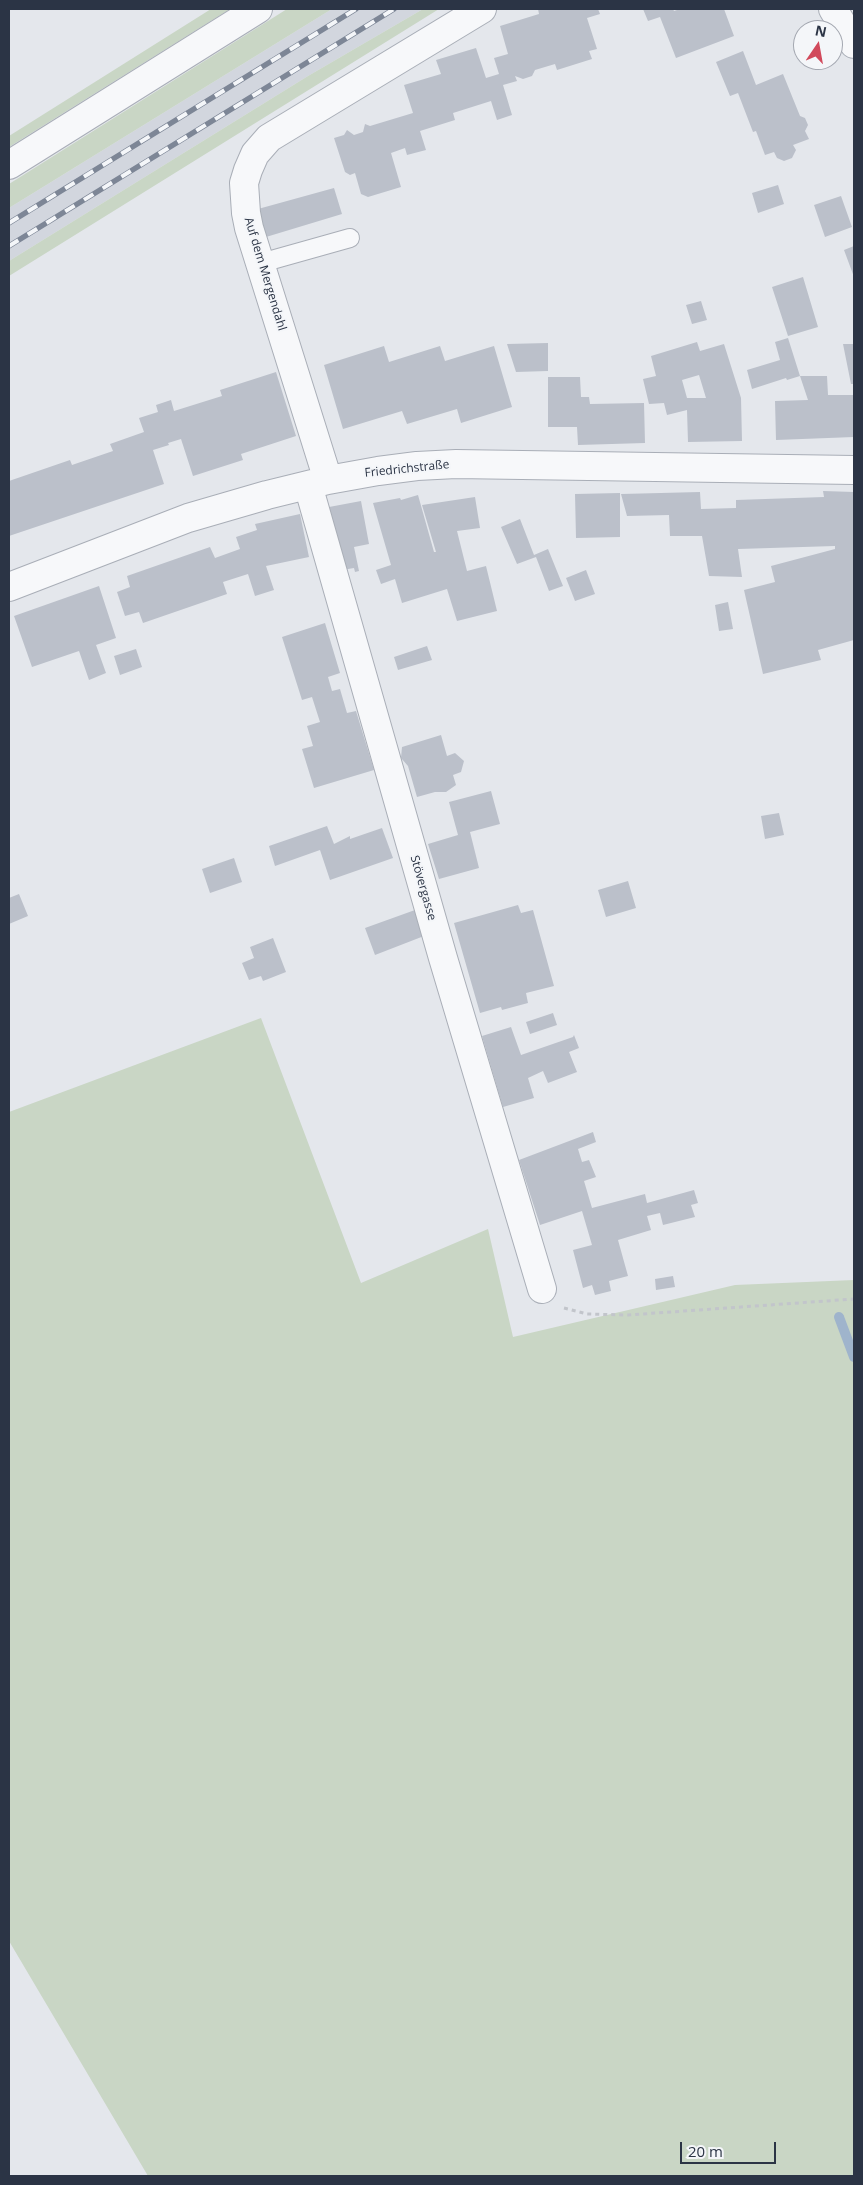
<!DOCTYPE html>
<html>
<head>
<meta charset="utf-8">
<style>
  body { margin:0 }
  #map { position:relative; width:863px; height:2185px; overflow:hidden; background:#e4e7ec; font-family:"Open Sans",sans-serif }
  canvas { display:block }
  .frame { position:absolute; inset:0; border:10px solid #2b3445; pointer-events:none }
  .north { position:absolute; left:793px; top:20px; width:50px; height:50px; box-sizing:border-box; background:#f4f6f9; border:1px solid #a4a8b1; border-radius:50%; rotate:12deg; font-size:14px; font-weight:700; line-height:20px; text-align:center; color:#2b3445 }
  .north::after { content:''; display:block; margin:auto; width:18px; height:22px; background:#d1495b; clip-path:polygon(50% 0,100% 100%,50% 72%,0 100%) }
  .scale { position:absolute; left:680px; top:2142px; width:96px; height:22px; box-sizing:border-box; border:2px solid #2b3445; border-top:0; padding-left:6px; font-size:15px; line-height:18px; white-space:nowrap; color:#2b3445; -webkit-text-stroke:4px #f4f6f9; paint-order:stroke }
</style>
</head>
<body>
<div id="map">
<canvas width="863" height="2185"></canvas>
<div class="frame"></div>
<div class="north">N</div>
<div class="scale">20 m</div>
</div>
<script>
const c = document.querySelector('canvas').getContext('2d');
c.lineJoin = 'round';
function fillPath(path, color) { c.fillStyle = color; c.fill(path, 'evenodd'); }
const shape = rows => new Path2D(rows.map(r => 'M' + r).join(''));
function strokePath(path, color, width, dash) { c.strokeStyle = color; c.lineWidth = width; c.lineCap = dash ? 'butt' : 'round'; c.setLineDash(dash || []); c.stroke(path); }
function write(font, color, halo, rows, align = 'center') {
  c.font = font + ' "Open Sans",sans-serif'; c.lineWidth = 4; c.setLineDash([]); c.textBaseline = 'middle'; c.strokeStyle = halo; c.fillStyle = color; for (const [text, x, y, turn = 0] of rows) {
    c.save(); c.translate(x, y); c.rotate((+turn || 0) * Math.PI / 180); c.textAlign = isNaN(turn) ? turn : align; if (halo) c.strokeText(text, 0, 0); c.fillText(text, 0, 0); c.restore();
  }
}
fillPath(shape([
  [332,9,423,9,308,76,9,261,9,208]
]), '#d2d6de');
fillPath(shape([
  [211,9,230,9,9,147,9,136],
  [287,9,332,9,9,208,9,184],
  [423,9,439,9,9,276,9,261,308,76],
  [261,1018,361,1283,488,1229,513,1337,735,1285,854,1280,854,2176,148,2176,9,1941,9,1112]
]), '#c9d6c5');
strokePath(shape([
  [839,1317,854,1357]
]), '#9fb4cc', 10);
fillPath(shape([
  [538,9,598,9,600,14,587,18,597,49,589,51,592,59,557,70,555,64,535,70,532,76,523,79,515,76,517,81,503,85,512,115,497,120,491,101,453,113,455,120,420,131,426,150,407,155,405,148,391,153,401,187,368,197,361,194,355,173,350,175,345,172,334,138,344,135,347,130,354,135,363,132,365,124,370,126,413,113,404,85,441,74,436,60,476,48,486,78,499,74,494,58,508,54,500,26,539,14],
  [643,9,673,9,674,11,680,9,724,9,734,36,676,58,660,17,648,21],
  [743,51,756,85,783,74,800,116,805,118,808,125,805,131,809,139,793,145,796,150,792,158,784,161,777,158,774,152,765,155,756,131,753,132,738,93,730,96,716,62],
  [778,185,784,204,758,213,752,193],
  [334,188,342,214,266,237,258,209],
  [841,196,852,227,825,237,814,205],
  [854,246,854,277,844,250],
  [803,277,818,327,788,336,772,287],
  [701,301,707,320,692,324,686,305],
  [788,338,800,376,787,380,786,378,752,389,747,370,780,360,775,342],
  [697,342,700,351,724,344,741,398,742,441,688,442,687,410,667,415,664,403,649,404,643,379,656,376,651,356],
  [699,375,706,398,687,398,682,380],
  [548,343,548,371,516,372,507,344],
  [843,344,854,344,854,384,851,384],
  [384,346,389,362,440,346,445,361,494,346,512,407,461,423,457,409,407,424,402,411,343,429,324,365],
  [276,372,296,436,241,454,243,460,193,476,181,439,168,443,169,445,153,450,164,484,9,536,9,481,70,460,72,465,113,451,110,444,144,432,139,418,158,412,156,405,171,400,174,411,222,396,220,390],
  [800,376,827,376,828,395,854,395,854,437,776,440,775,401,808,400],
  [548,377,580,377,581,397,589,397,590,404,644,403,645,443,578,445,577,427,548,427],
  [823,491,854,492,854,640,818,650,821,660,763,674,744,590,775,582,771,566,835,549,835,546,738,549,742,577,709,576,702,536,670,536,669,515,627,516,621,494,700,492,701,509,736,508,736,500,824,497],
  [620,493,620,537,576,538,575,494],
  [418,495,434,552,436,552,422,505,475,497,480,528,457,531,467,571,486,566,497,611,457,621,447,589,402,603,395,579,381,584,376,570,391,565,373,503,400,498,401,500],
  [361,501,369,544,354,547,359,571,355,572,354,568,342,570,329,507],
  [300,514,309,557,266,566,274,590,255,596,248,574,223,582,227,594,143,623,139,612,125,616,117,592,130,587,127,576,210,547,215,558,240,549,236,537,257,530,255,524],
  [520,519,534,555,548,549,563,586,549,591,536,557,517,564,501,527],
  [586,570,595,594,575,601,566,578],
  [99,586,116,638,96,645,106,673,89,680,79,651,32,667,14,616],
  [728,602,733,629,719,631,715,605],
  [325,623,340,673,328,677,332,691,340,689,347,713,356,711,374,770,314,788,302,749,313,746,307,726,320,722,312,697,302,700,282,637],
  [427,646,432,660,398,670,394,657],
  [136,649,142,667,120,675,114,656],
  [441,735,447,756,455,753,464,761,461,772,453,775,456,785,446,792,435,792,417,797,408,766,401,758,402,747],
  [491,791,500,824,470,832,479,868,439,879,428,844,458,835,449,802],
  [779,813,784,835,765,839,761,816],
  [327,826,334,844,350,836,350,839,382,828,393,858,330,880,320,850,275,866,269,846],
  [234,858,242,882,210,893,202,869],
  [628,881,636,908,606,917,598,890],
  [19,894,28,916,9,924,9,898],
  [518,905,521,913,533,910,554,986,526,993,528,1003,502,1010,501,1007,480,1013,454,923],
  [415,910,424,936,375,955,365,928],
  [273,938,286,972,263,981,261,976,249,980,242,963,254,958,250,947],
  [553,1013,557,1025,530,1034,526,1022],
  [511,1027,521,1055,573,1037,574,1035,579,1048,569,1052,577,1072,548,1083,543,1071,528,1078,534,1098,503,1107,482,1036],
  [593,1132,596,1142,578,1149,582,1162,589,1160,596,1177,584,1181,592,1208,645,1194,647,1203,694,1190,698,1203,691,1205,695,1217,663,1225,660,1213,647,1216,651,1230,618,1240,628,1276,609,1281,611,1291,595,1295,592,1285,583,1288,573,1250,592,1245,582,1211,540,1225,519,1160],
  [673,1276,675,1287,656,1290,655,1279]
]), '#bbc0ca');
const service = shape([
  [261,263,350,238]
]);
const minor = shape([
  [833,9,854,44],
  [328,480,249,228,246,213,244,183,248,170,255,154,269,138,482,9],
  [308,485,443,958,542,1289],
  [9,587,188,518,267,495,328,480,378,471,417,466,456,464,854,470]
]);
const tertiary = shape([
  [9,165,258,9]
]);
strokePath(service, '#a9aeb7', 20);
strokePath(minor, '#a9aeb7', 30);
strokePath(tertiary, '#a9aeb7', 30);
strokePath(shape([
  [564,1308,587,1314,628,1315,854,1299]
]), '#c2c5cb', 3, [4, 4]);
strokePath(service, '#f7f8fa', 18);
strokePath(minor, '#f7f8fa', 28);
strokePath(tertiary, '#f7f8fa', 28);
const rail = shape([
  [9,223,356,9],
  [9,246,394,9]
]);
strokePath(rail, '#7d8696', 5.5);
strokePath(rail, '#f4f6f9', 4, [11]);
write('12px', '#2b3445', '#f4f6f9', [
  ["Auf dem Mergendahl",265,274,73],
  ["Friedrichstraße",407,469,-6],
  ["Stövergasse",423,888,74]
]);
</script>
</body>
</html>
